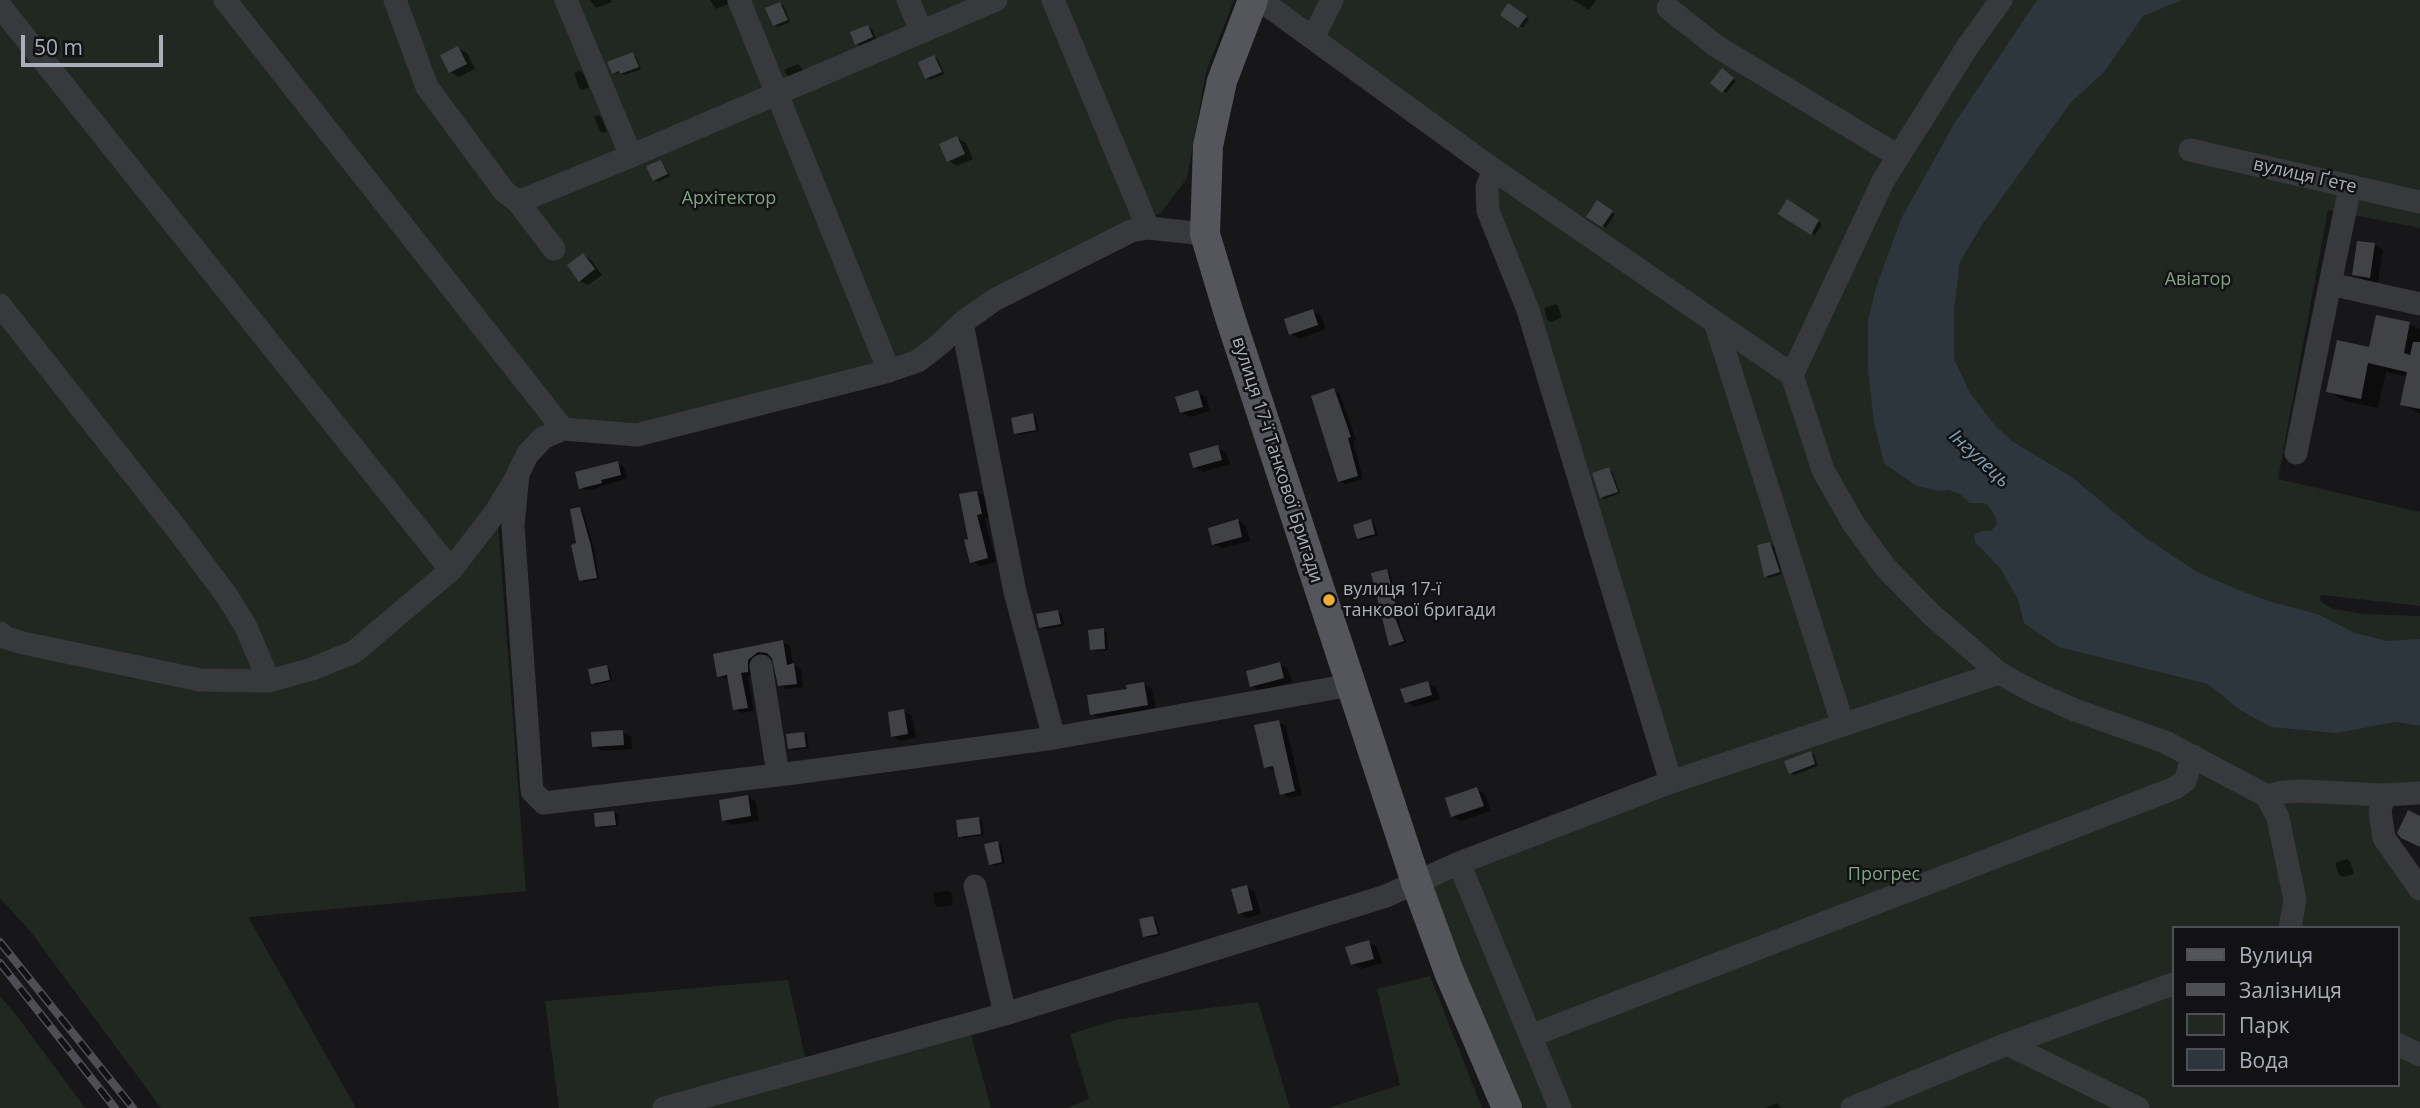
<!DOCTYPE html>
<html>
<head>
<meta charset="utf-8">
<style>
  body { margin:0 }
  #map { position:relative; width:2420px; height:1108px; overflow:hidden; background:#171719; font-family:"Open Sans",sans-serif }
  canvas { display:block }
  .legend { position:absolute; left:2172px; top:926px; width:228px; height:161px; box-sizing:border-box; background:#121214; border:2px solid #4e5056; margin:0; padding:9px 12px; list-style:none; font-size:21px; color:#a9aeb8 }
  .legend li { display:flex; align-items:center; gap:14px; height:35px }
  .legend b { width:35px; border:2px solid #4e5056 }
  .scale { position:absolute; left:21px; top:35px; width:142px; height:32px; box-sizing:border-box; border:4px solid #a9aeb8; border-top:0; padding-left:9px; font-size:21px; line-height:24px; white-space:nowrap; color:#a9aeb8; -webkit-text-stroke:5px #121214; paint-order:stroke }
</style>
</head>
<body>
<div id="map">
<canvas width="2420" height="1108"></canvas>
<ul class="legend">
<li><b style="height:9px;background:#54565c"></b>Вулиця</li>
<li><b style="height:9px;background:#4d4f54"></b>Залізниця</li>
<li><b style="height:19px;background:#212821"></b>Парк</li>
<li><b style="height:19px;background:#2d363c"></b>Вода</li>
</ul>
<div class="scale">50 m</div>
</div>
<script>
const c = document.querySelector('canvas').getContext('2d');
c.lineJoin = 'round';
function fillPath(path, color) { c.fillStyle = color; c.fill(path, 'evenodd'); }
const shape = rows => new Path2D(rows.map(r => 'M' + r).join(''));
function strokePath(path, color, width, dash) { c.strokeStyle = color; c.lineWidth = width; c.lineCap = dash ? 'butt' : 'round'; c.setLineDash(dash || []); c.stroke(path); }
function write(font, color, halo, rows, align = 'center') {
  c.font = font + ' "Open Sans",sans-serif'; c.lineWidth = 5; c.setLineDash([]); c.textBaseline = 'middle'; c.strokeStyle = halo; c.fillStyle = color; for (const [text, x, y, turn = 0] of rows) {
    c.save(); c.translate(x, y); c.rotate((+turn || 0) * Math.PI / 180); c.textAlign = isNaN(turn) ? turn : align; if (halo) c.strokeText(text, 0, 0); c.fillText(text, 0, 0); c.restore();
  }
}
fillPath(shape([
  [0,0,1234,0,1206,72,1187,178,1161,213,1127,226,917,353,633,428,539,432,498,523,526,891,248,917,356,1108,161,1108,30,931,0,898],
  [1266,0,2052,0,1881,344,2367,727,2396,722,2420,726,2420,793,2380,811,2420,889,2420,1108,1519,1108,1504,1074,1430,882,1671,782,1488,211,1494,170],
  [2173,928,2397,928,2397,1085,2173,1085],
  [2163,0,2420,0,2420,228,2328,210,2278,479,2420,512,2420,606,2321,595,2320,601,2333,609,2363,614,2420,616,2420,653,2208,591,2180,561,2143,536,2072,477,2012,441,1994,424,1978,404,1970,412,1941,322,1959,272,1960,262,2012,179,2017,177,2116,36],
  [1430,976,1482,1108,1328,1108,1400,1085,1377,989],
  [788,980,809,1075,969,1028,991,1108,559,1108,545,1001],
  [0,996,17,1016,85,1108,0,1108],
  [1258,1002,1290,1108,1067,1108,1089,1099,1070,1034,1119,1019]
]), '#212821');
fillPath(shape([
  [2037,0,2182,0,2143,16,2104,72,2071,102,1983,224,1960,262,1954,310,1954,359,1970,393,1994,424,2012,441,2072,477,2143,536,2197,572,2241,591,2275,603,2317,614,2355,633,2387,641,2420,639,2420,726,2396,722,2336,733,2271,727,2240,710,2208,684,2059,647,2024,623,2018,599,2000,568,1975,542,1974,535,1981,531,1991,531,1997,524,1995,516,1988,505,1983,503,1970,503,1960,494,1949,490,1937,491,1915,485,1884,463,1874,422,1868,371,1868,320,1876,288,1901,219,1954,124]
]), '#2d363c');
fillPath(shape([
  [590,0,611,0,612,2,596,8],
  [710,0,727,0,728,4,716,9],
  [1573,0,1596,0,1589,10],
  [780,4,784,6,790,22,778,27,774,25],
  [1509,5,1529,19,1523,28,1502,15],
  [868,27,872,29,876,39,860,46,857,44],
  [458,48,467,53,475,69,459,77,450,72],
  [632,54,636,56,641,69,625,75,614,73],
  [934,57,938,59,944,74,930,80,927,78],
  [798,64,803,70,789,76,786,74,784,70],
  [579,71,583,73,589,87,583,90,579,88,574,73],
  [1725,72,1736,81,1726,93,1723,91],
  [598,115,601,117,607,131,604,133,600,131,594,117],
  [957,138,966,143,973,159,957,166,949,161],
  [661,162,664,164,670,176,658,182,654,180],
  [1788,201,1822,224,1815,235,1780,213],
  [1598,203,1615,214,1606,228,1589,216],
  [2374,245,2383,250,2378,282,2363,279,2354,274],
  [583,255,591,260,602,275,588,285,580,281],
  [1555,304,1558,306,1562,318,1551,322,1547,320,1544,308],
  [1313,311,1321,316,1326,329,1299,339,1291,334],
  [2409,324,2420,330,2420,414,2402,404,2408,377,2386,372,2378,408,2345,401,2328,391,2370,349],
  [1334,390,1340,394,1356,440,1353,441,1363,479,1345,484,1339,480],
  [1198,392,1206,397,1210,411,1190,417,1181,412],
  [1032,415,1036,417,1039,431,1019,435,1016,433],
  [1217,447,1226,452,1230,464,1203,472,1195,467],
  [617,463,624,467,627,478,587,491,581,488],
  [1608,469,1612,471,1620,493,1605,499,1601,497],
  [977,492,986,497,990,518,985,519,996,562,980,566,972,561,971,540],
  [580,508,583,511,594,549,599,579,584,582,581,580,578,544],
  [1238,521,1246,526,1250,541,1222,548,1213,544],
  [1371,521,1374,523,1378,535,1362,540,1358,538],
  [1770,544,1774,546,1782,574,1769,578,1766,575],
  [1386,571,1390,573,1400,615,1397,616,1406,643,1394,647,1391,645],
  [1058,612,1062,614,1064,626,1044,629,1041,627],
  [1103,630,1107,632,1108,650,1096,651,1092,649],
  [783,642,790,646,793,665,801,669,803,687,787,689,780,685,773,656,766,655,755,664,754,675,748,676,754,711,742,713,735,709,729,679,719,676,715,656],
  [1280,664,1288,669,1292,682,1260,691,1251,686],
  [606,667,610,669,612,681,596,685,593,683],
  [1427,683,1436,687,1440,699,1415,707,1406,702],
  [1144,684,1152,689,1156,709,1100,718,1092,714],
  [904,711,912,716,916,738,901,741,893,736],
  [1278,722,1286,726,1302,795,1289,798,1282,793,1276,771,1266,767],
  [623,732,631,737,632,749,602,751,594,746],
  [803,733,807,735,809,748,794,750,790,748],
  [1810,753,1814,755,1818,766,1794,775,1790,773],
  [1477,789,1485,794,1491,811,1461,821,1453,816],
  [748,797,756,802,759,821,732,825,723,820],
  [614,812,618,815,619,826,601,828,597,826],
  [979,819,982,821,984,835,964,838,960,836],
  [998,843,1001,845,1005,863,994,866,990,864],
  [2347,859,2350,861,2354,874,2343,877,2339,875,2335,863],
  [1247,887,1255,892,1261,914,1248,918,1240,913],
  [948,891,951,893,953,905,938,907,935,905,933,893],
  [1153,917,1156,920,1160,935,1149,938,1145,936],
  [1368,942,1377,947,1382,963,1361,969,1352,964],
  [1777,1103,1781,1108,1765,1108]
]), '#0007');
fillPath(shape([
  [780,2,788,20,773,26,765,8],
  [1508,3,1527,16,1518,28,1500,15],
  [868,25,873,37,855,45,850,32],
  [458,46,467,64,449,73,440,55],
  [633,52,639,67,620,74,619,71,612,74,607,62],
  [934,55,942,72,925,79,918,62],
  [1722,68,1734,78,1722,93,1710,83],
  [957,136,965,154,947,162,939,144],
  [661,160,668,174,653,181,646,166],
  [1787,199,1819,220,1811,235,1778,214],
  [1597,200,1613,211,1602,227,1586,217],
  [2357,241,2375,243,2370,278,2352,275],
  [583,253,595,269,579,282,567,265],
  [1313,309,1318,325,1289,335,1284,319],
  [2376,315,2410,322,2404,353,2410,355,2413,342,2420,342,2420,409,2400,405,2407,372,2368,363,2361,399,2326,392,2337,340,2369,347],
  [1334,388,1351,437,1348,438,1358,476,1338,482,1311,396],
  [1198,390,1203,407,1180,413,1175,397],
  [1033,413,1036,430,1014,434,1011,418],
  [1218,445,1222,460,1193,468,1189,453],
  [618,461,621,475,601,480,602,483,579,489,575,472],
  [1609,467,1618,492,1600,498,1592,473],
  [977,491,982,514,977,515,988,558,970,563,964,540,968,539,959,494],
  [580,507,591,546,597,578,579,581,571,545,576,543,570,509],
  [1238,519,1242,537,1212,545,1208,528],
  [1371,519,1375,534,1357,539,1353,525],
  [1770,542,1780,572,1764,577,1757,545],
  [1387,569,1398,614,1394,615,1404,641,1389,646,1371,573],
  [1058,610,1061,624,1039,628,1036,614],
  [1104,628,1105,649,1090,650,1088,630],
  [783,640,787,665,794,663,797,684,778,686,772,658,767,653,758,652,748,660,748,672,741,673,748,708,733,710,727,675,717,677,713,654],
  [1280,662,1284,678,1250,687,1246,671],
  [607,665,610,680,591,684,588,669],
  [1428,681,1432,695,1405,703,1400,689],
  [1144,682,1148,705,1090,715,1087,695,1127,689,1126,685],
  [904,709,908,734,891,737,888,712],
  [1279,720,1295,791,1280,795,1273,766,1264,768,1254,725],
  [623,730,624,745,592,747,591,732],
  [804,732,806,747,788,749,786,734],
  [1811,751,1815,764,1789,774,1784,761],
  [1477,787,1484,806,1451,817,1445,798],
  [748,795,751,816,722,821,719,800],
  [2408,810,2420,816,2420,847,2401,838,2397,833],
  [614,811,616,825,595,827,594,813],
  [979,817,981,834,958,837,956,820],
  [998,841,1002,862,989,865,984,844],
  [1247,885,1253,910,1238,914,1231,889],
  [1153,916,1158,934,1143,937,1139,919],
  [1369,940,1374,959,1351,965,1345,947]
]), '#414245');
strokePath(shape([
  [225,0,563,429],
  [395,0,427,87,504,191,518,202,554,249],
  [566,0,631,156],
  [739,0,889,371],
  [908,0,922,32],
  [1053,0,1148,228],
  [1260,0,1494,170,1792,375,1823,470,1853,523,1885,567,1932,615,1999,673,2034,692,2075,710,2165,742,2267,796,2278,818,2295,900,2290,928],
  [0,6,451,570],
  [1668,8,1716,46,1898,156],
  [1313,38,1332,0],
  [2190,150,2420,202],
  [1494,170,1487,187,1488,211,1528,310,1671,782],
  [2350,187,2330,284,2420,304],
  [518,202,631,156,996,0],
  [1205,234,1148,228,1131,231,994,300,962,323,940,344,918,361,889,371,637,435,563,429,543,438,527,455,518,474,513,526,532,791,544,803,794,773,1054,738,1351,685],
  [0,305,183,537,227,596,246,627,269,681],
  [962,323,1015,592,1054,738],
  [1716,325,1843,725],
  [1792,375,1883,181,1968,46,2001,0],
  [2296,453,2330,284],
  [0,633,6,638,23,643,200,680,269,681,312,669,354,652,451,570,495,513,515,480],
  [761,666,778,774],
  [2384,795,2380,811,2384,838,2420,889],
  [2267,796,2283,792,2301,791,2384,795,2420,793],
  [1459,863,1560,1108],
  [975,886,1005,1014],
  [1530,1036,2175,788,2185,781,2193,756],
  [2007,1044,2138,1108],
  [2397,1044,2420,1055],
  [664,1108,1005,1014,1386,896,1459,863,1671,782,1999,673],
  [1852,1108,2007,1044,2173,984]
]), '#38393d', 23);
strokePath(shape([
  [1253,0,1222,81,1208,146,1205,234,1229,314,1416,882,1449,972,1507,1108]
]), '#54565c', 30);
const rail = shape([
  [0,942,133,1108],
  [0,963,115,1108]
]);
strokePath(rail, '#4d4f54', 8);
strokePath(rail, '#121214', 5, [16]);
for (const [x, y, r, color] of [
  [1329,600,7,"#efae38"]
]) { const dot = new Path2D(); dot.arc(x, y, r, 0, 2 * Math.PI); c.fillStyle = color; c.fill(dot); strokePath(dot, '#121214', 2.5); }
write('18px', '#a9aeb8', '#121214', [
  ["вулиця Ґете",2305,176,13],
  ["вулиця 17-ї Танкової Бригади",1277,460,72]
]);
write('18px', '#80a382', '#121214', [
  ["Архітектор",729,199],
  ["Авіатор",2198,280],
  ["Прогрес",1884,875]
]);
write('18px', '#a9aeb8', '#121214', [
  ["вулиця 17-ї",1343,590],
  ["танкової бригади",1343,611]
], 'left');
write('italic 19px', '#809cb3', '#121214', [
  ["Інгулець",1979,459,43]
]);
</script>
</body>
</html>
